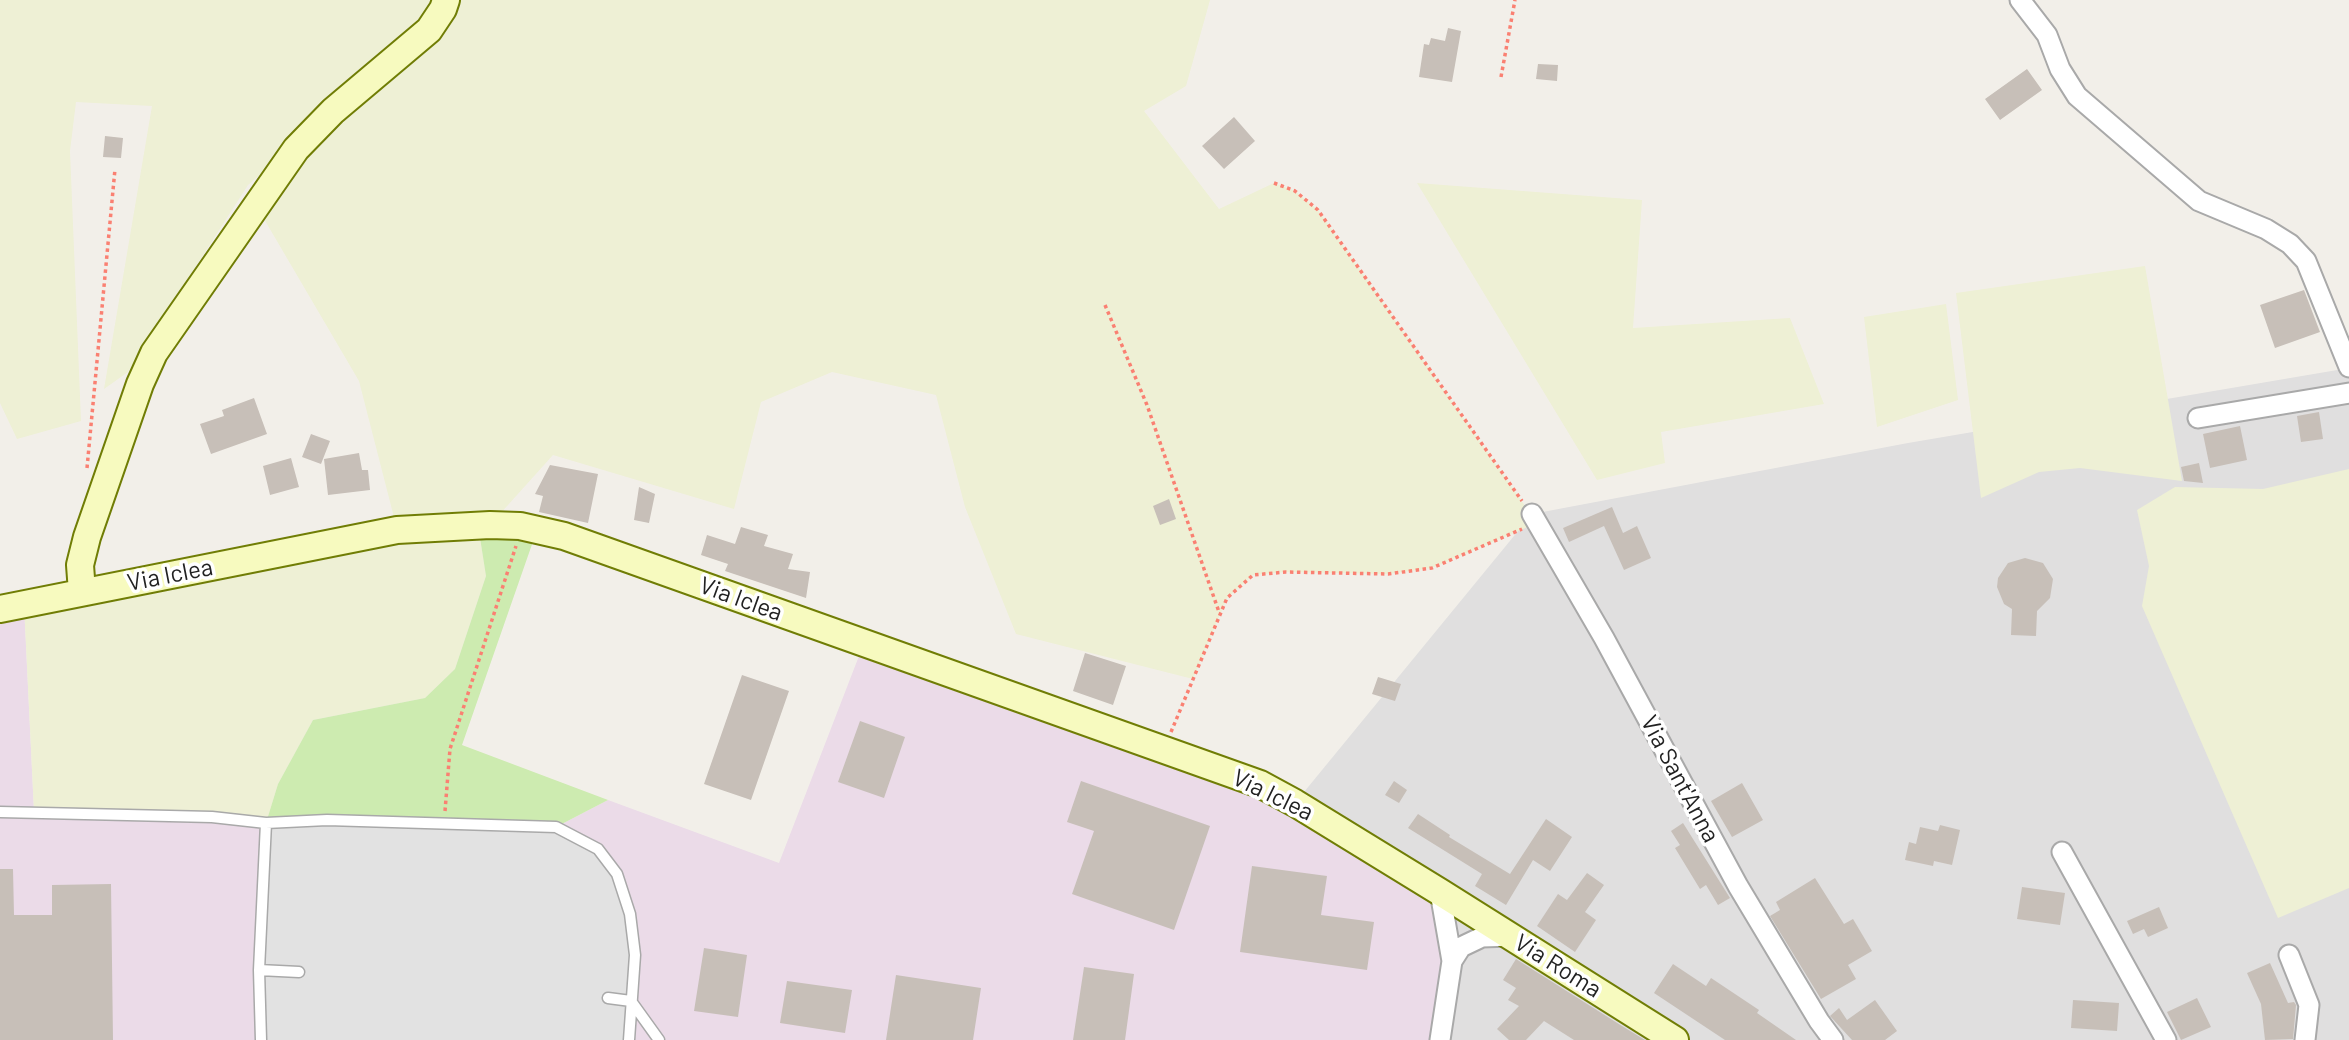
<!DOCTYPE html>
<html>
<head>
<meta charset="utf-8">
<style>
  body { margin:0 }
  canvas { display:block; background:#f2efe9 }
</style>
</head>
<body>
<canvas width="2349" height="1040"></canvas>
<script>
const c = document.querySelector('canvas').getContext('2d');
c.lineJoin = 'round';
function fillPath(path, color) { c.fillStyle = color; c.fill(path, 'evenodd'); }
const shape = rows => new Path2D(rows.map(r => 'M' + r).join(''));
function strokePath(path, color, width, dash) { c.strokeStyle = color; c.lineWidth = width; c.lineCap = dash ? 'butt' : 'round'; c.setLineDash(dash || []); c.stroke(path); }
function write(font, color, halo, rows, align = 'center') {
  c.font = font + ' Barlow,sans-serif'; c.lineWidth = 7; c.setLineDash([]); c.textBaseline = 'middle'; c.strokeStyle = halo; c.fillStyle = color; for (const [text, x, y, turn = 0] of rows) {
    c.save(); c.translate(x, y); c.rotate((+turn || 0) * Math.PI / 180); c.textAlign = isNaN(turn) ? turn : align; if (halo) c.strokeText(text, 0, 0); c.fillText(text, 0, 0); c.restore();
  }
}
fillPath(shape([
  [2349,368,2349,1040,1440,1040,1295,803,1532,514,1908,443]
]), '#e0dfdf');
fillPath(shape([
  [24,604,34,811,556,827,608,800,779,863,864,643,1260,784,1440,892,1452,961,1440,1040,0,1040,0,609]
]), '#ebdbe8');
fillPath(shape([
  [0,0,1210,0,1186,86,1144,111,1219,209,1274,183,1295,191,1318,210,1537,523,1432,568,1388,574,1286,572,1253,575,1227,598,1193,679,1016,634,965,507,936,395,832,372,761,402,734,509,553,455,490,525,478,525,486,576,455,669,425,698,313,720,278,784,266,823,34,811,24,604,397,529,359,381,257,207,324,119,248,185,128,372,104,389,152,106,76,102,70,151,81,421,17,439,0,403],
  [1417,183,1642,200,1633,328,1790,318,1824,404,1661,432,1665,463,1597,480],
  [2145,266,2182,481,2080,468,2039,472,1981,498,1956,293],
  [1946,304,1958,400,1877,427,1864,317],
  [2349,469,2349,888,2278,918,2142,606,2149,566,2137,510,2175,487,2263,489]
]), '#eef0d5');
fillPath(shape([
  [478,525,537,530,462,745,608,800,556,827,266,823,278,784,313,720,425,698,455,669,486,576]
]), '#cdebb0');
fillPath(shape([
  [266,823,556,827,598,849,617,874,635,955,629,1040,261,1040]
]), '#e2e2e2');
fillPath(shape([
  [1448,28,1461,31,1452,82,1419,77,1424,44,1429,45,1431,38,1445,41],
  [1538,64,1558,65,1557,81,1536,79],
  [2027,69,2042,90,2000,120,1985,99],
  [1234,117,1255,141,1224,169,1202,146],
  [105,136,123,138,121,158,103,157],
  [2304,290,2320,332,2275,348,2260,305],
  [254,398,267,434,211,454,200,424,224,416,222,410],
  [2319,412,2323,439,2301,442,2297,416],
  [2240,426,2247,460,2210,468,2203,434],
  [311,434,330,441,321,464,302,457],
  [359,453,362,470,368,470,370,490,328,495,324,459],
  [291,458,299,487,270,495,263,466],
  [2199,463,2203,483,2184,481,2181,467],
  [550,465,598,474,588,523,539,512,543,496,535,494],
  [639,487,655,494,649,523,634,520],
  [1169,499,1176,519,1160,525,1153,506],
  [1612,507,1623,533,1637,526,1651,558,1624,570,1604,526,1569,542,1563,528],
  [741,527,768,535,764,546,793,554,788,569,810,572,806,598,725,571,728,564,701,555,707,535,735,544],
  [2025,558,2043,563,2053,579,2050,598,2037,611,2036,636,2011,635,2012,609,2004,604,1997,587,1998,578,2008,563],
  [1085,653,1126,666,1113,705,1073,691],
  [742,675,789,691,751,800,704,784],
  [1378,677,1401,684,1395,701,1372,694],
  [860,721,905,737,884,798,838,782],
  [1081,781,1210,826,1174,930,1072,894,1094,831,1067,822],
  [1394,781,1407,790,1399,803,1385,795],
  [1742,783,1763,820,1732,837,1711,801],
  [1418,814,1450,835,1449,837,1510,874,1546,819,1572,837,1550,871,1533,860,1506,905,1475,886,1482,874,1408,828],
  [1683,823,1730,898,1718,905,1706,885,1700,889,1675,848,1680,845,1671,831],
  [1940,825,1960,830,1952,865,1934,861,1933,866,1905,860,1909,842,1916,844,1920,827,1938,831],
  [1252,866,1327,876,1321,915,1374,922,1367,970,1240,952],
  [0,869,13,869,14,915,52,915,52,885,111,884,113,1040,0,1040],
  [1587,873,1604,885,1585,912,1596,920,1575,952,1537,926,1558,894,1567,900],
  [1815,878,1844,924,1853,919,1872,951,1848,965,1856,979,1821,999,1770,916,1780,910,1776,902],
  [2022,887,2065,893,2060,925,2017,919],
  [2159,907,2168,928,2148,937,2144,929,2133,934,2127,921],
  [704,948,747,955,738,1017,694,1011],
  [1516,959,1622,1026,1645,1040,1574,1040,1544,1021,1526,1040,1509,1040,1497,1029,1519,1006,1508,1000,1516,988,1503,980],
  [2270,963,2288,1003,2294,1002,2296,1005,2293,1039,2265,1040,2261,1004,2247,973],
  [1673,964,1706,986,1711,978,1759,1010,1757,1013,1796,1040,1725,1040,1654,993],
  [1084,967,1134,974,1125,1040,1073,1040],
  [896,975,981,988,973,1040,886,1040],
  [787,981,852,990,845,1033,780,1023],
  [2197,998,2211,1027,2181,1040,2167,1012],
  [1875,1000,1897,1031,1885,1040,1852,1040,1830,1016,1839,1008,1847,1020],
  [2073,1000,2119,1003,2117,1031,2071,1028]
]), '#c7bfb8');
const lane = shape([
  [0,812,212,817,266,823,327,820,556,827,598,849,617,874,630,914,635,955,629,1040],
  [259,970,299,972],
  [608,998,631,1001,659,1040],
  [261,1040,259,970,266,823]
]);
const street = shape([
  [2020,0,2047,35,2060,69,2077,96,2199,201,2266,229,2290,244,2306,261,2349,367],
  [2198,418,2349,393],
  [1532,514,1604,638,1738,886,1819,1021,1833,1040],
  [2062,852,2166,1040],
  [2289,955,2309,1005,2305,1040],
  [1452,961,1461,947,1482,937,1511,936],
  [1440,1040,1452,961,1440,892]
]);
const secondary = shape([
  [82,592,80,565,87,537,140,384,154,353,296,149,333,111,429,30,443,9,446,0],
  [0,609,397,530,490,525,520,526,564,536,1260,784,1295,803,1440,892,1675,1040]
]);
strokePath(lane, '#a9a9a9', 13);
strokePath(street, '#a9a9a9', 23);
strokePath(secondary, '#707d05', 30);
strokePath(shape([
  [1501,77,1515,0],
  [1274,183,1295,191,1318,210,1522,501],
  [1105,305,1147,405,1219,612],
  [87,468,115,169],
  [1171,732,1227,598,1253,575,1286,572,1388,574,1432,568,1522,529],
  [445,811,450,749,516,546]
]), '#fa8072', 3.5, [3.5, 3.5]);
strokePath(lane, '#fff', 10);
strokePath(street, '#fff', 19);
strokePath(secondary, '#f7fabf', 26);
write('24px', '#222', '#fff', [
  ["Via Iclea",170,575,-11],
  ["Via Iclea",741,599,20],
  ["Via Sant'Anna",1680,779,62],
  ["Via Iclea",1273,795,26],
  ["Via Roma",1558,966,32]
]);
</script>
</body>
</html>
